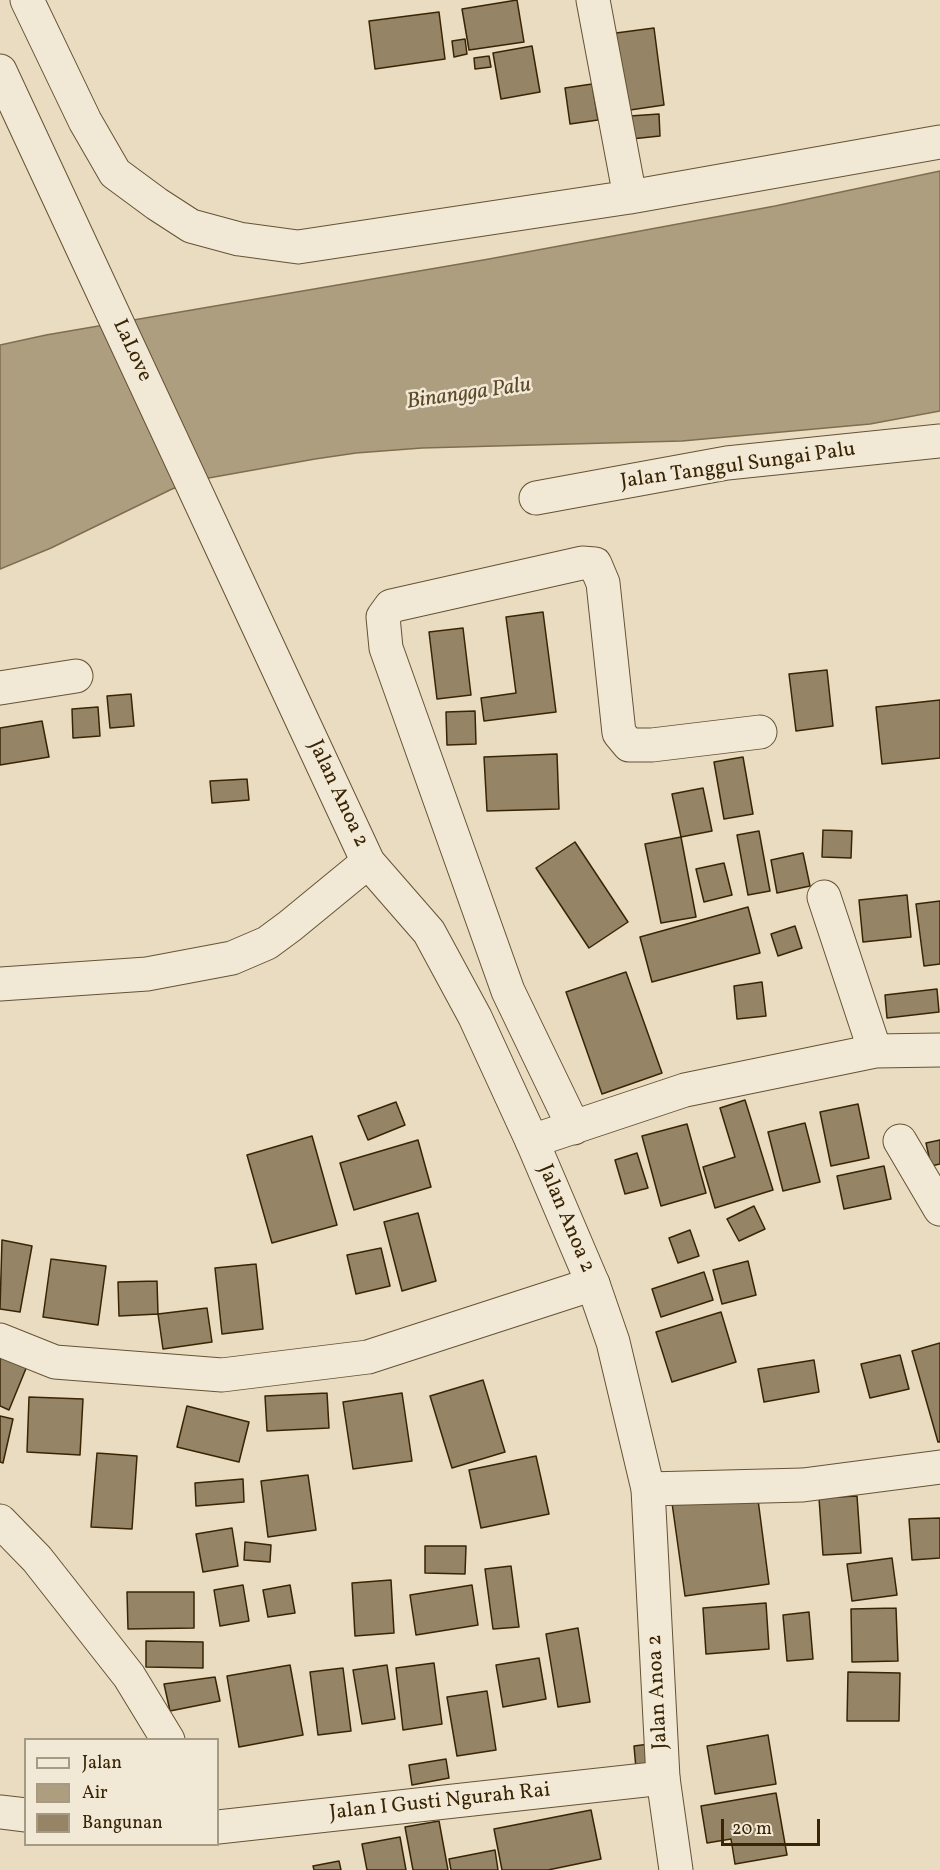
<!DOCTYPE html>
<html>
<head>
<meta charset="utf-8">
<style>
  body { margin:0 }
  #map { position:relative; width:940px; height:1870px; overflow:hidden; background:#eadcc0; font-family:Vollkorn,serif }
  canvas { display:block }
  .legend { position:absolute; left:24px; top:1738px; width:195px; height:108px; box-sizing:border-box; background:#f1e8d6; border:2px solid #a79a82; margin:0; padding:8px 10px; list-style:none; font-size:18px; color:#392504 }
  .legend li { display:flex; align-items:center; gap:12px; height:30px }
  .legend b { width:30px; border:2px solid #a79a82 }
  .scale { position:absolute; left:721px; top:1819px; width:99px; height:27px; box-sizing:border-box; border:3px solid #392504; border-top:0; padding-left:8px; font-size:18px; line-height:21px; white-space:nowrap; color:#392504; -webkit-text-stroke:4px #f1e8d6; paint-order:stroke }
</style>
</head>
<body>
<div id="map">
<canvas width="940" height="1870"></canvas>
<ul class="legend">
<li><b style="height:8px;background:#f1e8d6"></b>Jalan</li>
<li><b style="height:16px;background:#ae9e80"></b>Air</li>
<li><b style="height:16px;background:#958466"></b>Bangunan</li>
</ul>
<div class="scale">20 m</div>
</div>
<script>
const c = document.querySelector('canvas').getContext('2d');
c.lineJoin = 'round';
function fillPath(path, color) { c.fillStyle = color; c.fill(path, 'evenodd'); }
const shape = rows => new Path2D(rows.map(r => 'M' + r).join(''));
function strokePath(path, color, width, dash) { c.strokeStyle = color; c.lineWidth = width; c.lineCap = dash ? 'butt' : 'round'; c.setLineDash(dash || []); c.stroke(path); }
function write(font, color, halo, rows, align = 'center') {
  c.font = font + ' Vollkorn,serif'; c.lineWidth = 5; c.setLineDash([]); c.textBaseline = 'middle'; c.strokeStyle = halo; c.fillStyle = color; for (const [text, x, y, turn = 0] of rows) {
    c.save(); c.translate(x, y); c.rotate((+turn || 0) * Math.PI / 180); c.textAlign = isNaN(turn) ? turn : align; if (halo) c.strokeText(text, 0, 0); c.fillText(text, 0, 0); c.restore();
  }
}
const water = shape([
  [940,171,940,411,870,424,682,441,422,448,356,453,315,459,203,479,172,489,51,548,0,569,0,345,46,335,489,259,775,206,940,171]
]);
fillPath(water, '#ae9e80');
strokePath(water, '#7f6e4e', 1.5);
const building = shape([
  [517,0,524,42,469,50,462,9,517,0],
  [439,12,445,59,375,69,369,21,439,12],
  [654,28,664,105,603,114,593,36,654,28],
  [465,39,467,54,454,57,452,41,465,39],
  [532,46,540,92,501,99,493,53,532,46],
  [489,56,491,67,475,69,474,58,489,56],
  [592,84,598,120,570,124,565,88,592,84],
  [659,114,660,136,631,139,630,116,659,114],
  [543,612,556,712,484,721,481,698,516,693,506,617,543,612],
  [463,628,471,695,437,699,429,632,463,628],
  [827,670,833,726,796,731,789,674,827,670],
  [131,694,134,726,110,728,107,696,131,694],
  [940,700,940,758,882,764,876,707,940,700],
  [98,707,100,736,73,738,72,709,98,707],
  [475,711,476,744,447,745,446,712,475,711],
  [42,721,49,757,0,765,0,728,42,721],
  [557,754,559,809,487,811,484,757,557,754],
  [743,757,753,814,724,819,714,762,743,757],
  [247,779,249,800,212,803,210,781,247,779],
  [703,788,712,831,681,837,672,794,703,788],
  [823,830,852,831,851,858,822,857,823,830],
  [759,831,770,891,748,895,737,835,759,831],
  [681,837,696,917,661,923,645,844,681,837],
  [575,842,628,922,589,948,536,868,575,842],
  [803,853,810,886,777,893,771,860,803,853],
  [724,863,732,895,704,902,696,869,724,863],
  [907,895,911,937,863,942,859,900,907,895],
  [940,901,940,964,924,966,916,904,940,901],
  [748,907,760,953,652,982,640,937,748,907],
  [795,926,802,948,778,956,771,934,795,926],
  [626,972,662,1073,602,1094,566,992,626,972],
  [762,982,766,1016,737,1019,734,986,762,982],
  [937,989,939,1012,887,1018,885,995,937,989],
  [745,1100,773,1190,715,1208,703,1167,735,1157,720,1108,745,1100],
  [396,1102,405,1125,368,1140,358,1116,396,1102],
  [858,1104,869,1158,831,1166,820,1112,858,1104],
  [805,1123,820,1182,783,1191,768,1132,805,1123],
  [687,1124,706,1193,661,1206,642,1136,687,1124],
  [312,1136,337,1225,272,1243,247,1155,312,1136],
  [418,1140,431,1187,354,1210,340,1163,418,1140],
  [940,1140,940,1164,931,1166,926,1143,940,1140],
  [637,1153,648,1188,625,1194,615,1160,637,1153],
  [884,1166,891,1199,844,1209,837,1176,884,1166],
  [754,1206,765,1229,739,1241,727,1219,754,1206],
  [418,1213,436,1281,402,1291,384,1222,418,1213],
  [690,1230,699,1256,678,1263,669,1238,690,1230],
  [2,1240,32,1246,20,1312,0,1309,2,1240],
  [381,1248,390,1286,356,1294,347,1255,381,1248],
  [51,1259,106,1266,98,1325,43,1317,51,1259],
  [748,1261,756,1295,722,1304,713,1270,748,1261],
  [256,1264,263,1329,222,1334,215,1268,256,1264],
  [704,1272,713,1300,661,1317,652,1289,704,1272],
  [157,1281,158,1314,119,1316,118,1282,157,1281],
  [207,1308,212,1342,163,1349,158,1314,207,1308],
  [721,1312,736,1362,672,1382,656,1332,721,1312],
  [940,1343,940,1442,938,1442,912,1351,940,1343],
  [900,1355,909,1389,870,1398,861,1364,900,1355],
  [0,1357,27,1366,9,1410,0,1406,0,1357],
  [814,1360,819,1392,764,1402,758,1369,814,1360],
  [483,1380,505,1452,452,1468,430,1396,483,1380],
  [327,1393,329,1428,267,1431,265,1396,327,1393],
  [402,1393,412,1461,353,1469,343,1402,402,1393],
  [29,1397,83,1399,80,1455,27,1452,29,1397],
  [187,1406,249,1422,239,1462,177,1447,187,1406],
  [0,1416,13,1419,3,1463,0,1462,0,1416],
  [97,1453,137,1456,132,1529,91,1527,97,1453],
  [536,1456,549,1514,481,1528,469,1470,536,1456],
  [308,1475,316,1530,268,1537,261,1481,308,1475],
  [243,1479,244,1502,196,1506,195,1483,243,1479],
  [757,1492,769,1584,685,1596,672,1503,757,1492],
  [857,1496,861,1553,823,1555,819,1498,857,1496],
  [940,1518,940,1558,912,1560,909,1519,940,1518],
  [232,1528,238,1566,203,1572,196,1534,232,1528],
  [245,1542,271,1545,270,1562,244,1560,245,1542],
  [425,1546,466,1546,465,1574,425,1573,425,1546],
  [892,1558,897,1595,852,1601,847,1564,892,1558],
  [511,1566,519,1627,493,1629,485,1569,511,1566],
  [391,1580,394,1633,355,1636,352,1583,391,1580],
  [243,1585,249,1621,220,1626,214,1590,243,1585],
  [290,1585,295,1613,268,1617,263,1590,290,1585],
  [472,1585,478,1625,416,1635,410,1595,472,1585],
  [127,1592,194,1592,194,1628,128,1629,127,1592],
  [766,1603,769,1649,706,1654,703,1608,766,1603],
  [896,1608,898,1661,852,1662,851,1609,896,1608],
  [809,1612,813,1659,787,1661,783,1615,809,1612],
  [578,1628,590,1702,558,1707,546,1634,578,1628],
  [146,1641,203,1642,203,1668,146,1667,146,1641],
  [539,1658,546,1699,503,1707,496,1665,539,1658],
  [434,1663,442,1724,403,1730,396,1668,434,1663],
  [290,1665,303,1735,239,1747,227,1676,290,1665],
  [387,1665,395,1719,362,1724,353,1670,387,1665],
  [343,1668,351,1731,318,1735,310,1672,343,1668],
  [848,1672,900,1673,899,1721,847,1721,848,1672],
  [215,1677,220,1701,170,1711,164,1684,215,1677],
  [487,1691,496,1750,457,1756,447,1697,487,1691],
  [768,1735,776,1784,715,1794,707,1746,768,1735],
  [657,1743,637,1780,634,1746,657,1743],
  [446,1759,449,1778,412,1785,409,1765,446,1759],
  [776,1793,787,1855,735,1864,731,1839,707,1843,701,1806,776,1793],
  [591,1810,601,1859,548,1870,502,1870,494,1829,591,1810],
  [439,1821,448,1870,413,1870,405,1827,439,1821],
  [400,1837,406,1870,367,1870,362,1844,400,1837],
  [495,1850,498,1870,451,1870,449,1859,495,1850],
  [339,1861,341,1870,314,1870,313,1866,339,1861]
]);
fillPath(building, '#958466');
strokePath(building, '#392504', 1.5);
const minor = shape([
  [27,0,85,121,115,173,157,204,191,226,239,239,298,247,630,197,940,142],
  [593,0,630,197],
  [536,498,727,463,940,441],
  [0,688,76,676],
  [824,897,875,1051],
  [0,984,147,974,232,958,267,943,290,926,368,862],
  [574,1128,508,991,386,648,383,617,391,606,582,563,595,564,603,583,619,733,629,745,652,745,760,732],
  [532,1141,685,1090,875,1051,940,1050],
  [900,1141,940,1209],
  [0,1340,55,1362,222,1375,368,1357,593,1284],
  [648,1489,803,1485,940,1467],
  [0,1521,37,1559,129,1676,168,1740],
  [0,1812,26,1815],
  [218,1827,663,1778]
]);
const tertiary = shape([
  [0,71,368,862,429,932,475,1017,532,1141,593,1284,613,1342,648,1489,663,1778,676,1870]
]);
strokePath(minor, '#655333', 35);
strokePath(tertiary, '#655333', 35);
strokePath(minor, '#f1e8d6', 33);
strokePath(tertiary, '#f1e8d6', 33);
write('21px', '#392504', '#f1e8d6', [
  ["LaLove",131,351,65],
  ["Jalan Tanggul Sungai Palu",738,467,-8],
  ["Jalan Anoa 2",337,794,65],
  ["Jalan Anoa 2",565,1219,67],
  ["Jalan Anoa 2",659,1692,-93],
  ["Jalan I Gusti Ngurah Rai",440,1803,-6]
]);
write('italic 22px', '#5c4929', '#f1e8d6', [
  ["Binangga Palu",469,395,-8]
]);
</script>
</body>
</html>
